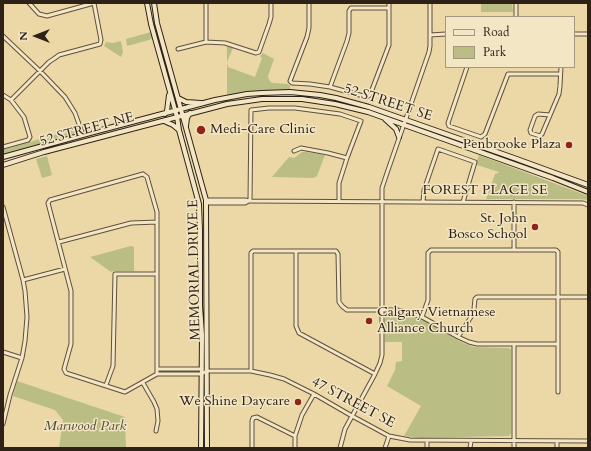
<!DOCTYPE html>
<html>
<head>
<meta charset="utf-8">
<style>
  body { margin:0 }
  #map { position:relative; width:591px; height:451px; overflow:hidden; background:#ecd8a6; font-family:Cardo,serif }
  canvas { display:block }
  .frame { position:absolute; inset:0; border:4px solid #2e2218; pointer-events:none }
  .legend { position:absolute; left:445px; top:16px; width:130px; height:52px; box-sizing:border-box; background:#f3e6c5; border:1px solid #a49880; margin:0; padding:5px 7px; list-style:none; font-size:12px; color:#2e2218 }
  .legend li { display:flex; align-items:center; gap:8px; height:20px }
  .legend b { width:20px; border:1px solid #a49880 }
  .north { position:absolute; left:16px; top:16px; width:40px; height:40px; -webkit-text-stroke:3px #f3e6c5; paint-order:stroke; rotate:270deg; font-size:11px; font-weight:700; line-height:16px; text-align:center; color:#2e2218 }
  .north::after { content:''; display:block; margin:auto; width:14px; height:18px; background:#2e2218; clip-path:polygon(50% 0,100% 100%,50% 72%,0 100%) }
</style>
</head>
<body>
<div id="map">
<canvas width="591" height="451"></canvas>
<div class="frame"></div>
<ul class="legend">
<li><b style="height:5px;background:#f3e6c5"></b>Road</li>
<li><b style="height:11px;background:#babe85"></b>Park</li>
</ul>
<div class="north">N</div>
</div>
<script>
const c = document.querySelector('canvas').getContext('2d');
c.lineJoin = 'round';
function fillPath(path, color) { c.fillStyle = color; c.fill(path, 'evenodd'); }
const shape = rows => new Path2D(rows.map(r => 'M' + r).join(''));
function strokePath(path, color, width, dash) { c.strokeStyle = color; c.lineWidth = width; c.lineCap = dash ? 'butt' : 'round'; c.setLineDash(dash || []); c.stroke(path); }
function write(font, color, halo, rows, align = 'center') {
  c.font = font + ' Cardo,serif'; c.lineWidth = 3; c.setLineDash([]); c.textBaseline = 'middle'; c.strokeStyle = halo; c.fillStyle = color; for (const [text, x, y, turn = 0] of rows) {
    c.save(); c.translate(x, y); c.rotate((+turn || 0) * Math.PI / 180); c.textAlign = isNaN(turn) ? turn : align; if (halo) c.strokeText(text, 0, 0); c.fillText(text, 0, 0); c.restore();
  }
}
fillPath(shape([
  [481,3,512,3,513,12,481,12],
  [151,32,153,38,149,40,127,46,126,39],
  [121,41,123,52,121,57,104,46,106,42,113,43],
  [227,46,233,48,227,62,228,67,255,77,262,58,260,56,263,53,274,59,268,76,269,80,271,82,273,83,288,84,290,86,290,90,257,91,227,95],
  [76,127,76,132,72,136,3,155,3,150,57,134,59,132],
  [302,152,307,152,325,155,317,176,313,178,272,177,289,157,294,158],
  [479,155,588,196,588,200,579,199,486,199,495,174,498,173,499,172,477,165,477,160],
  [47,156,52,175,42,178,36,159],
  [131,246,134,247,134,271,113,271,111,272,90,257],
  [389,312,406,314,419,318,463,343,474,347,509,348,511,350,511,433,509,436,420,438,404,436,421,406,387,386,395,370,396,362,402,361,402,342,385,342,385,316,386,313],
  [17,381,125,417,126,448,59,448,63,420,55,410,13,396]
]), '#babe85');
const minor = shape([
  [29,3,39,14,47,16,94,3],
  [206,3,206,42],
  [309,3,309,28,307,37,290,81,292,83,310,84,330,87,367,97,370,95,389,45,389,3],
  [516,3,516,17],
  [574,34,588,34],
  [430,35,446,34],
  [3,36,40,71,65,97,75,113,83,135],
  [178,49,206,42,225,43,256,53,259,52,269,24,271,17,271,3],
  [467,67,448,123,449,126,481,137,485,134,508,74,560,74],
  [330,87,347,41,349,33,349,11,351,8,389,8],
  [3,95,11,100,24,117,30,137,28,140,3,147],
  [11,100,49,62,55,58,59,55,100,44,101,40,94,3],
  [550,115,538,114,535,116,530,130,531,133,540,136,542,134,559,94,560,86,561,67],
  [294,151,301,148,328,153,347,158],
  [143,174,147,177,157,212,157,374,125,392,66,373,64,369,71,344,71,291,48,203,50,200,143,174],
  [206,200,245,200,250,201,583,203,588,205],
  [250,201,251,110,269,108,295,108,340,114,361,121,347,158,339,183,339,201],
  [423,202,424,190,438,149,475,162,463,202],
  [514,202,514,250],
  [206,203,245,203,249,201],
  [3,207,23,280,25,291,27,317,25,341,22,358,10,395,3,424],
  [59,242,131,223,157,222],
  [296,251,296,326,299,333,375,374],
  [23,280,65,269],
  [422,317,428,300,428,253,431,250,556,250,558,252,558,392],
  [458,337,471,317,474,309,475,299,477,297,588,297],
  [514,344,514,448],
  [3,352,22,358],
  [157,369,202,369],
  [251,371,251,253,253,251,336,251,338,254,339,302,342,306,347,310,397,310,409,313,422,317,458,337,469,342,477,344,558,344],
  [157,374,201,374,207,371,251,371,270,375,284,379,314,394,352,416,389,436,410,440,588,441],
  [143,383,154,402,157,409,158,421,156,431],
  [106,385,113,366,115,274,157,274],
  [252,448,252,421,253,418,257,417,295,436],
  [295,448,295,436,302,415,314,394],
  [340,448,345,429,375,374,380,363,382,355,382,188,387,173,429,52,430,46,430,3],
  [385,448,389,436],
  [427,448,427,441],
  [470,448,471,441],
  [557,448,557,441]
]);
const secondary = shape([
  [147,3,151,24,177,117,179,130,199,204,200,230,200,306,202,335,201,448],
  [154,3,157,23,206,200,207,448],
  [178,98,186,102,201,103],
  [165,114,167,111,169,95],
  [385,119,396,129,399,137],
  [164,121,173,125,179,130],
  [186,126,187,118,190,113],
  [3,157,90,133,215,100,247,94,262,93,290,92,320,95,336,98,369,107,514,158,588,185],
  [3,165,44,152,227,104,262,99,302,99,335,104,368,112,553,178,588,192]
]);
strokePath(minor, '#5e503c', 5);
strokePath(secondary, '#2e2218', 6);
strokePath(minor, '#f3e6c5', 3);
strokePath(secondary, '#f3e6c5', 4);
for (const [x, y, r, color] of [
  [201,130,5,"#8f2418"],
  [569,145,4,"#8f2418"],
  [535,227,4,"#8f2418"],
  [369,321,4,"#8f2418"],
  [298,402,4,"#8f2418"]
]) { const dot = new Path2D(); dot.arc(x, y, r, 0, 2 * Math.PI); c.fillStyle = color; c.fill(dot); strokePath(dot, '#f3e6c5', 1.5); }
write('14px', '#2e2218', '#f3e6c5', [
  ["52 STREET SE",388,103,18],
  ["52 STREET NE",87,130,-15],
  ["FOREST PLACE SE",485,191],
  ["MEMORIAL DRIVE E",195,270,-91],
  ["47 STREET SE",353,403,28]
]);
write('14px', '#2e2218', '#f3e6c5', [
  ["Medi-Care Clinic",210,130,"left"],
  ["Penbrooke Plaza",561,145],
  ["St. John",527,219],
  ["Bosco School",527,235],
  ["Calgary Vietnamese",377,313,"left"],
  ["Alliance Church",377,329,"left"],
  ["We Shine Daycare",290,402]
], 'right');
write('italic 14px', '#514933', '#f3e6c5', [
  ["Marwood Park",85,427]
]);
</script>
</body>
</html>
